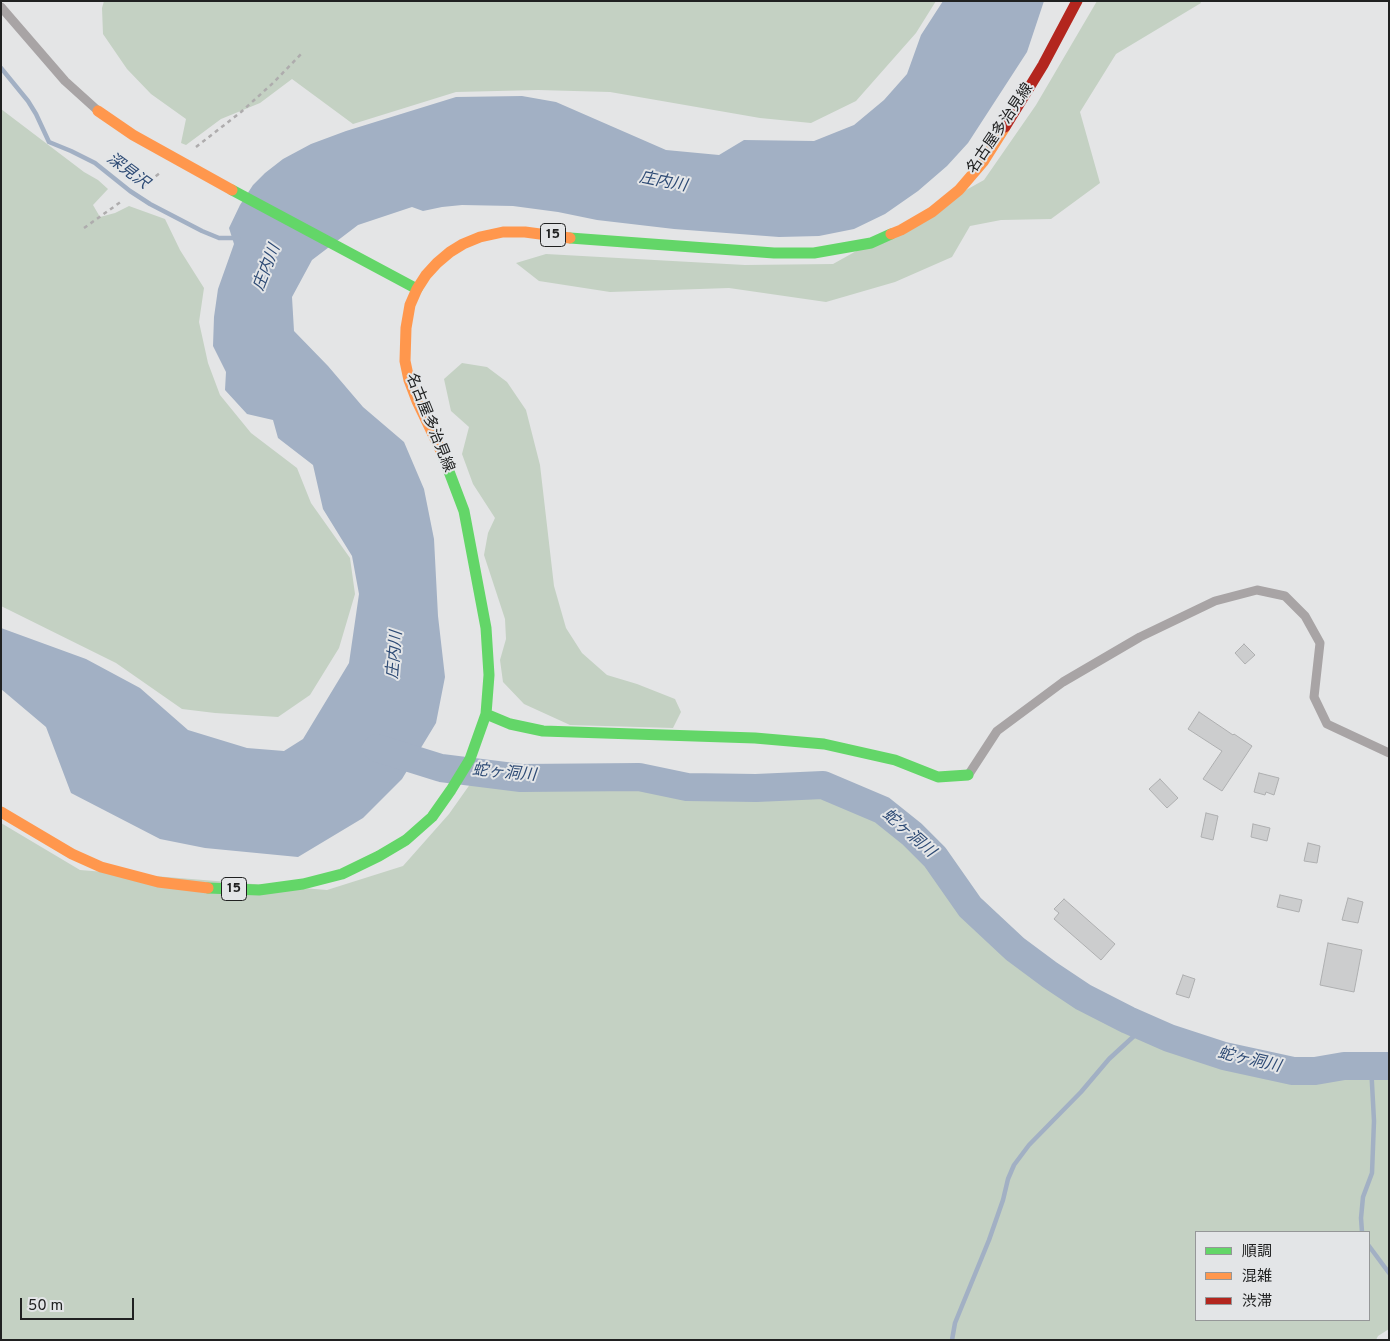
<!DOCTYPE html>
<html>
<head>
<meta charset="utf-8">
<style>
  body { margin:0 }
  #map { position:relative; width:1390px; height:1341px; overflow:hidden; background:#e4e5e6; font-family:Overpass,"Noto Sans JP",sans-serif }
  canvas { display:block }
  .frame { position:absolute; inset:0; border:2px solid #202121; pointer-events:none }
  .legend { position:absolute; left:1195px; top:1231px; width:175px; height:90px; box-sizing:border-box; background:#e3e5e7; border:1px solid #959798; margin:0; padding:6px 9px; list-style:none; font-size:15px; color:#202121 }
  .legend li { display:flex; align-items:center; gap:10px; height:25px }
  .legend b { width:25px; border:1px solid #959798 }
  .scale { position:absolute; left:20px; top:1298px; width:114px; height:22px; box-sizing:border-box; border:2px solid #202121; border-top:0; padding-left:6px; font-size:15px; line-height:18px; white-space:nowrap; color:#202121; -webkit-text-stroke:4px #e3e5e7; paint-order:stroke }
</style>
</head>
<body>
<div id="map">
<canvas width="1390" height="1341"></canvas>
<div class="frame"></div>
<ul class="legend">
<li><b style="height:6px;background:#63d668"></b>順調</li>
<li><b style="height:6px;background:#ff974d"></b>混雑</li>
<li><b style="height:6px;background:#b3261e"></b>渋滞</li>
</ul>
<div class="scale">50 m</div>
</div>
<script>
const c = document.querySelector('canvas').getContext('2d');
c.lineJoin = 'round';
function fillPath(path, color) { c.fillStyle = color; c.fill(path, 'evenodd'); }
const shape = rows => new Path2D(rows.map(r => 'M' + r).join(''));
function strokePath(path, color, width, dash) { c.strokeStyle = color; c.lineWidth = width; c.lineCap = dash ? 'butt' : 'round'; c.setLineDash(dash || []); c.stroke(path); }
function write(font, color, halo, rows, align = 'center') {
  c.font = font + ' Overpass,"Noto Sans JP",sans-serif'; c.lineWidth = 4; c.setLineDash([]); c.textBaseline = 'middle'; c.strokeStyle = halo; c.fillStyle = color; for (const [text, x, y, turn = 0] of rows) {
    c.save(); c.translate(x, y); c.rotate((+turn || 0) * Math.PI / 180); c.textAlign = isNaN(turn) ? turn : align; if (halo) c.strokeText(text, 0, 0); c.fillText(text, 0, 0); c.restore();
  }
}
fillPath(shape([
  [104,1,936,1,916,33,856,101,811,123,760,118,610,92,538,90,456,92,353,124,292,79,260,103,221,119,186,145,181,143,186,119,151,94,127,69,103,34,102,8],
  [1097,1,1200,1,1201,3,1116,54,1080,112,1100,183,1051,219,1001,220,970,226,952,257,895,282,826,302,729,288,610,292,539,281,516,263,546,254,745,265,833,264,984,180,1036,105],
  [1,109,84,172,98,180,108,189,93,205,100,217,115,213,129,206,165,219,180,250,204,288,199,322,208,363,220,395,251,433,297,468,311,503,350,558,355,594,339,648,310,695,278,717,215,713,182,709,116,663,1,606],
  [462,363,487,367,507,382,526,410,540,465,554,586,566,628,582,653,607,675,637,684,675,699,681,712,673,728,570,725,524,704,503,682,500,660,506,639,505,619,484,555,488,533,495,518,473,484,462,454,469,427,451,411,444,379],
  [473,780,553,786,624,787,709,799,779,792,817,792,863,812,911,842,974,925,1069,996,1168,1049,1283,1080,1389,1080,1389,1329,1378,1336,1376,1340,1,1340,1,823,80,870,327,890,403,866,449,814],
  [1196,1232,1369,1232,1369,1320,1196,1320]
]), '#c4d1c3');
fillPath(shape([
  [943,1,1044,1,1027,52,968,143,947,166,918,191,885,214,854,229,819,236,779,237,674,229,597,220,558,212,513,206,462,205,442,207,423,211,412,207,358,225,312,260,292,297,294,331,328,366,363,407,404,442,424,489,434,539,438,616,445,677,436,723,402,779,363,818,298,857,205,848,160,839,71,793,46,727,1,689,1,628,86,659,140,688,188,730,247,748,284,751,303,739,349,663,359,594,352,556,323,509,313,465,278,438,273,420,247,414,225,390,226,372,213,346,214,317,218,289,234,244,229,228,240,205,253,185,265,173,283,159,311,144,346,131,456,97,522,96,556,102,666,150,719,155,744,140,814,141,854,125,884,100,907,74,921,35]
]), '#a2b0c4');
strokePath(shape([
  [1,68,28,101,36,114,49,142,71,151,95,163,130,191,150,204,202,231,219,238,238,238],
  [1362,1232,1361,1218,1363,1197,1372,1173,1374,1121,1371,1065],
  [1369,1246,1389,1273],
  [952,1340,955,1323,989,1240,1003,1200,1008,1179,1014,1165,1029,1145,1081,1092,1109,1059,1134,1036,1140,1026]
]), '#a2b0c4', 4.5);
strokePath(shape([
  [377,748,441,768,521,778,639,777,687,787,756,788,823,785,882,810,912,834,935,857,970,907,1015,949,1050,975,1083,997,1128,1020,1169,1038,1224,1056,1293,1071,1315,1071,1344,1066,1389,1066]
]), '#a2b0c4', 28);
const building = shape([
  [1244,644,1255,655,1245,664,1235,653,1244,644],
  [1199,712,1233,735,1234,734,1252,746,1222,791,1203,779,1222,751,1188,729,1199,712],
  [1259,773,1279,778,1274,795,1266,792,1265,795,1254,792,1259,773],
  [1160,779,1178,798,1167,808,1149,789,1160,779],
  [1206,813,1218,816,1213,840,1201,837,1206,813],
  [1253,824,1270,828,1267,841,1251,837,1253,824],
  [1308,843,1320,846,1317,863,1304,861,1308,843],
  [1280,895,1302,900,1299,912,1277,907,1280,895],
  [1348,898,1363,902,1358,923,1342,920,1348,898],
  [1064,899,1115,944,1101,960,1054,919,1059,913,1054,909,1064,899],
  [1328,943,1362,950,1354,992,1320,985,1328,943],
  [1183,975,1195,979,1189,998,1176,994,1183,975]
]);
fillPath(building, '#cccdce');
strokePath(building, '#aeafb0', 1);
strokePath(shape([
  [196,147,241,112,273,83,303,52],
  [143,186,160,173],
  [84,228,122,201]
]), '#aeacad', 2.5, [4, 4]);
strokePath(shape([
  [1,7,65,81,96,109],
  [969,774,997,731,1063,682,1140,637,1215,601,1257,590,1285,596,1305,616,1320,643,1314,697,1327,724,1389,753]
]), '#a8a4a5', 9);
strokePath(shape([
  [232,190,417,289],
  [570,238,774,253,814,253,871,243,891,234],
  [486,714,510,724,543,731,755,738,824,744,895,760,938,777,968,775],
  [208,888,259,890,303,884,342,874,379,856,406,840,432,817,451,790,470,759,486,714,489,675,486,628,464,511,442,453]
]), '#63d668', 11);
strokePath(shape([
  [98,111,133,135,232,190],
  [891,234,901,230,932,212,959,190,983,162,1005,127],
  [442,453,417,401,409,380,405,361,406,328,410,305,417,289,426,275,437,263,450,252,463,244,480,237,503,232,525,232,570,238],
  [1,812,72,854,101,867,158,882,208,888]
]), '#ff974d', 11);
strokePath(shape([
  [1005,127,1043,65,1077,1]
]), '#b3261e', 11);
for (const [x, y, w] of [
  [553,235,25],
  [234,889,25]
]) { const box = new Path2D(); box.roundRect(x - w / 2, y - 11.5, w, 23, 4); c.fillStyle = '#e3e5e7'; c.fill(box); strokePath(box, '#202121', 1); }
write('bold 14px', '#202121', null, [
  ["15",553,235],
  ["15",234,889]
]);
write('15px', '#202121', '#e3e5e7', [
  ["名古屋多治見線",1001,129,-56],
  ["名古屋多治見線",429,423,68]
]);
write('italic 16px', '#2e4b75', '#e3e5e7', [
  ["深見沢",127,172,37],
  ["庄内川",663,183,11],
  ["庄内川",268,268,-69],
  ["庄内川",396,655,-85],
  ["蛇ヶ洞川",504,774,5],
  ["蛇ヶ洞川",908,834,41],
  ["蛇ヶ洞川",1249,1061,13]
]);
</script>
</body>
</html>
